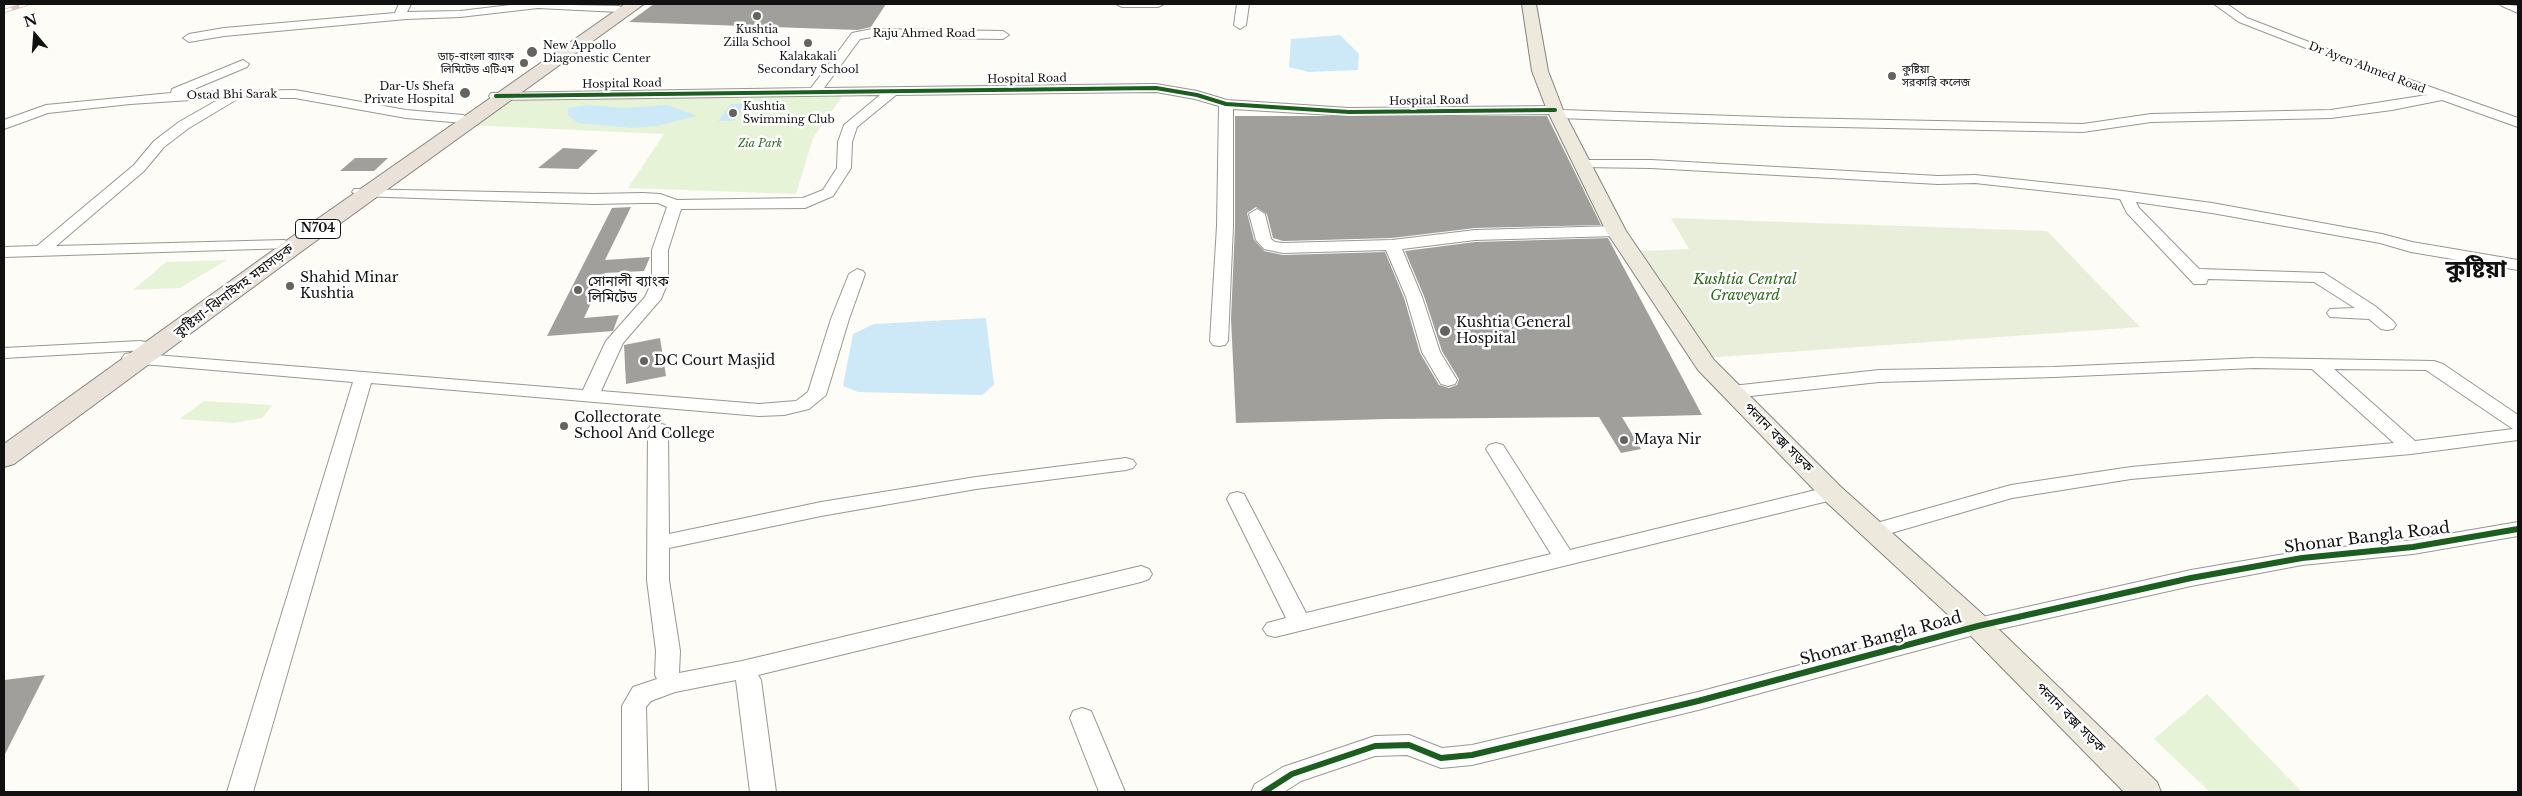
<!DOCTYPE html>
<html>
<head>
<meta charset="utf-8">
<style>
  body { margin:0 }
  #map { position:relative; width:2522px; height:796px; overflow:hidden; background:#fdfcf7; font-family:"Libre Baskerville",serif }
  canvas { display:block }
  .frame { position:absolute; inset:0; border:5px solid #111; pointer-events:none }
  .north { position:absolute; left:10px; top:10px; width:50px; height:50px; -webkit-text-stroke:4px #fff; paint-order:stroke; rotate:342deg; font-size:14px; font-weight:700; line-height:20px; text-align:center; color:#111 }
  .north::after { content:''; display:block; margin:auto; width:18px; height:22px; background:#111; clip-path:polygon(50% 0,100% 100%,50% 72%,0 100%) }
</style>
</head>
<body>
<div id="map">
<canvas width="2522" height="796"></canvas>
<div class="frame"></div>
<div class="north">N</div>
</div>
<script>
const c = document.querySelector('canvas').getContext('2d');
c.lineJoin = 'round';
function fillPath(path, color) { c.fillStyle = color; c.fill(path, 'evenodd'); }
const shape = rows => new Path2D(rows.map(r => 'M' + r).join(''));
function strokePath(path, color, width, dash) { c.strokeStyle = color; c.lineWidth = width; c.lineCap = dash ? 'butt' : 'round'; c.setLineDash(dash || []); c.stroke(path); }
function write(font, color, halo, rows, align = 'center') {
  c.font = font + ' "Libre Baskerville","Noto Sans Bengali",serif'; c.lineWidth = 5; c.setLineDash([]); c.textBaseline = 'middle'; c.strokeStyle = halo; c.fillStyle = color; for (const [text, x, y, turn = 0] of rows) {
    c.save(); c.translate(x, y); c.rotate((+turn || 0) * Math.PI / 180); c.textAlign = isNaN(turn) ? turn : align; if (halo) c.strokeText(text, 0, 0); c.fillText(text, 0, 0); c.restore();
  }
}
fillPath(shape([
  [843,95,813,138,796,194,628,188,664,134,467,125,507,98],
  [227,260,180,288,133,290,166,262],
  [204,401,273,405,262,418,234,423,179,419],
  [2207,694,2302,792,2210,792,2154,739]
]), '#e7f3d7');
fillPath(shape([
  [1671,218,2047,231,2140,327,1704,358,1641,251,1689,249]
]), '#e9eedb');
fillPath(shape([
  [1340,35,1359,54,1358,70,1309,72,1289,67,1291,39],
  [731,104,747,104,734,121,718,121],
  [588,105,623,108,667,105,697,116,656,126,632,128,578,123,568,115,568,108],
  [986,318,994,385,982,395,858,392,843,386,853,334,874,324]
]), '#cde8f7');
fillPath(shape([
  [654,4,886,4,871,27,858,30,629,22],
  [1235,116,1547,116,1601,225,1475,228,1392,238,1283,241,1273,238,1267,214,1256,207,1247,213,1254,240,1264,251,1283,255,1385,252,1404,298,1420,353,1439,385,1449,388,1457,385,1459,379,1442,351,1424,296,1405,251,1475,242,1608,238,1702,415,1622,417,1641,449,1621,453,1599,417,1388,419,1236,423,1231,319,1235,226],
  [563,148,598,150,578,169,538,168],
  [355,158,388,158,374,171,340,171],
  [631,207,605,260,650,257,644,271,605,273,584,318,619,315,613,331,547,336,612,208],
  [660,338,666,376,626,384,624,345],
  [45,675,4,756,4,680]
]), '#a19f9c');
const minor = shape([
  [399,4,411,4,407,12,460,11,519,4,619,6,625,9,619,12,538,8,460,17,406,19,224,36,189,42,183,38,189,34,224,28,395,13,399,4],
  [1116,4,1164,4,1158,7,1122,7,1116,4],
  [1237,4,1249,4,1246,25,1240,29,1234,25,1237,4],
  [2214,4,2227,4,2247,18,2366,64,2518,118,2518,127,2442,100,2392,110,2331,118,2151,122,2083,132,1791,126,1558,118,1551,114,1349,116,1233,109,1233,226,1228,341,1225,345,1219,346,1213,345,1210,341,1217,226,1219,106,1195,99,1156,92,896,95,857,127,852,142,851,168,833,196,805,208,681,209,668,250,668,282,661,299,623,343,601,391,759,404,796,401,808,392,831,319,849,274,857,269,863,271,865,274,849,319,826,395,809,409,784,415,759,416,371,383,253,792,227,792,353,382,131,363,125,362,122,358,125,354,131,353,583,390,606,341,645,297,652,282,652,250,667,207,658,203,643,203,594,204,359,196,352,192,354,189,594,194,643,193,660,194,677,200,803,198,823,190,837,168,838,142,844,125,880,95,496,100,491,99,489,96,491,93,811,88,852,33,872,29,1003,31,1009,35,1003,39,872,37,860,39,824,88,1156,84,1197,91,1227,100,1349,108,1555,106,1562,110,1791,118,2083,124,2151,114,2331,110,2427,95,2239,22,2214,4],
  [2500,4,2518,6,2518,13,2502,6,2500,4],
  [243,60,249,64,247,67,187,92,295,90,406,110,463,115,470,119,463,123,406,118,295,98,239,98,189,128,164,147,144,171,56,246,284,240,290,242,292,245,290,248,4,257,4,247,37,246,134,165,154,141,179,122,221,98,130,104,48,113,4,129,4,120,46,105,171,93,172,89,243,60],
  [1584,160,1651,160,1938,176,1975,175,2107,189,2212,203,2382,234,2412,242,2518,260,2518,270,2411,252,2380,243,2212,213,2136,202,2139,208,2199,269,2324,273,2375,306,2393,321,2396,325,2393,329,2387,330,2381,329,2369,319,2330,317,2327,313,2330,309,2355,308,2314,282,2208,279,2206,284,2194,284,2127,213,2120,199,1975,183,1938,184,1651,168,1579,167,1577,164,1584,160],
  [1257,209,1265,214,1271,239,1275,242,1283,243,1392,240,1475,230,1616,226,1624,231,1616,236,1475,240,1402,249,1422,297,1440,352,1457,380,1455,384,1448,386,1441,384,1422,352,1406,297,1386,250,1283,253,1264,249,1256,240,1249,214,1257,209],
  [140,341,146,342,149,346,146,350,4,358,4,348,140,341],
  [2254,358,2434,361,2443,364,2518,415,2518,440,2411,454,2131,479,2012,498,1874,538,1866,536,1863,531,1866,526,2011,485,2131,467,2394,443,2312,369,2254,368,2054,377,1879,382,1732,398,1725,396,1723,392,1725,388,1732,386,1879,370,2054,367,2254,358],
  [2334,369,2426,370,2513,429,2415,441,2334,369],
  [658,423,665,425,668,429,669,534,821,502,976,477,1126,458,1133,460,1136,464,1133,468,1126,470,976,489,821,516,669,548,669,580,680,651,679,673,742,661,1141,566,1149,569,1152,574,1149,579,1141,582,758,675,761,680,776,792,750,792,736,680,675,692,651,701,646,707,648,792,622,792,622,706,633,687,657,679,655,675,656,651,647,580,648,429,651,425,658,423],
  [1496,443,1503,445,1570,550,1832,486,1839,488,1842,493,1839,498,1832,500,1275,637,1267,635,1263,629,1267,623,1286,618,1227,499,1230,494,1237,492,1244,494,1306,613,1551,554,1486,449,1489,445,1496,443],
  [2518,522,2518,536,2413,554,2302,565,2191,586,1978,634,1698,710,1472,765,1441,768,1407,755,1375,756,1301,781,1284,792,1251,792,1255,784,1283,767,1375,736,1409,735,1442,748,1472,745,1698,692,1978,618,2191,570,2302,551,2413,540,2518,522],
  [1082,708,1091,711,1094,718,1125,792,1099,792,1070,718,1073,711,1082,708]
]);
const major = shape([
  [1522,4,1536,4,1548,71,1563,110,1626,231,1714,360,1841,487,1988,619,2157,782,2161,792,2124,792,1968,633,1823,499,1698,370,1606,231,1547,110,1532,71,1522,4]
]);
const highway = shape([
  [625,4,644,4,302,251,14,464,4,467,4,444,286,241,625,4]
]);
strokePath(minor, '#979795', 2);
strokePath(major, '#858482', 2);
strokePath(highway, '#858482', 2);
fillPath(minor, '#fffffe');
fillPath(major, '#ede9dc');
fillPath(highway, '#eae1d8');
const rail = shape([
  [4,11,27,4]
]);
strokePath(rail, '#d9c6c7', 4);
strokePath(rail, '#fff', 2.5, [8]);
strokePath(shape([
  [496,96,1156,88,1197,95,1226,104,1349,112,1555,110]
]), '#1b5e20', 4);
strokePath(shape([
  [1264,792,1292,774,1375,746,1409,745,1441,758,1472,755,1698,701,1978,626,2191,578,2302,558,2413,547,2518,529]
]), '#1b5e20', 6);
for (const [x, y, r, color] of [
  [757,16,5,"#646362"],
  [808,43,5,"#646362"],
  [532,52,6,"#646362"],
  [524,63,5,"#646362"],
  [1892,76,5,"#646362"],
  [465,93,6,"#646362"],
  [733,113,5,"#646362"],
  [290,286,5,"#646362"],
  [578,290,5,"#646362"],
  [1445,331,6,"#646362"],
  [644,361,5,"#646362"],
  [564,426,5,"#646362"],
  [1624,440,5,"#646362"]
]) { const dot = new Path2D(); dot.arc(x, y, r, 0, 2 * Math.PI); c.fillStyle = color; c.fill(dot); strokePath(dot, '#fff', 2); }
write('11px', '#111', '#fff', [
  ["Kushtia",757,30,"center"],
  ["Zilla School",757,43,"center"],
  ["New Appollo",543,46],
  ["Diagonestic Center",543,59],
  ["ডাচ্‌-বাংলা ব্যাংক",514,57,"right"],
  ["লিমিটেড এটিএম",514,70,"right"],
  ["Kalakakali",808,57,"center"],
  ["Secondary School",808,70,"center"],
  ["কুষ্টিয়া",1902,70],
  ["সরকারি কলেজ",1902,83],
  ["Dar-Us Shefa",454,87,"right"],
  ["Private Hospital",454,100,"right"],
  ["Kushtia",743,107],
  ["Swimming Club",743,120]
], 'left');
write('11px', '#111', '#fff', [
  ["Raju Ahmed Road",924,34],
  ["Dr Ayen Ahmed Road",2367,68,21],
  ["Hospital Road",1027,79,-1],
  ["Hospital Road",622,84,-1],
  ["Ostad Bhi Sarak",232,95,-1],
  ["Hospital Road",1429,101,-1]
]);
write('italic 11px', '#2f6b1f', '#fff', [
  ["Zia Park",760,144]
]);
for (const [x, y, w] of [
  [318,229,45]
]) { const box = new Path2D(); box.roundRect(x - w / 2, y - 9.5, w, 19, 4); c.fillStyle = '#fff'; c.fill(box); strokePath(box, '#111', 1); }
write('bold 12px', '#111', null, [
  ["N704",318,229]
]);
write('14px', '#111', '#fff', [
  ["Shahid Minar",300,278],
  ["Kushtia",300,294],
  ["সোনালী ব্যাংক",588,282],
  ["লিমিটেড",588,298],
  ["Kushtia General",1456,323],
  ["Hospital",1456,339],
  ["DC Court Masjid",654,361],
  ["Collectorate",574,418],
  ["School And College",574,434],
  ["Maya Nir",1634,440]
], 'left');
write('italic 14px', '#2f6b1f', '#fff', [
  ["Kushtia Central",1745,280],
  ["Graveyard",1745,296]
]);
write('14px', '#111', '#fff', [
  ["কুষ্টিয়া-ঝিনাইদহ মহাসড়ক",234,291,-37],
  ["পলান বক্স সড়ক",1778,438,45],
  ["পলান বক্স সড়ক",2070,718,45]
]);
write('16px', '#111', '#fff', [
  ["Shonar Bangla Road",2367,538,-7],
  ["Shonar Bangla Road",1881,639,-15]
]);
write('bold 24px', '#111', '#fff', [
  ["কুষ্টিয়া",2476,270]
]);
</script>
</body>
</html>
